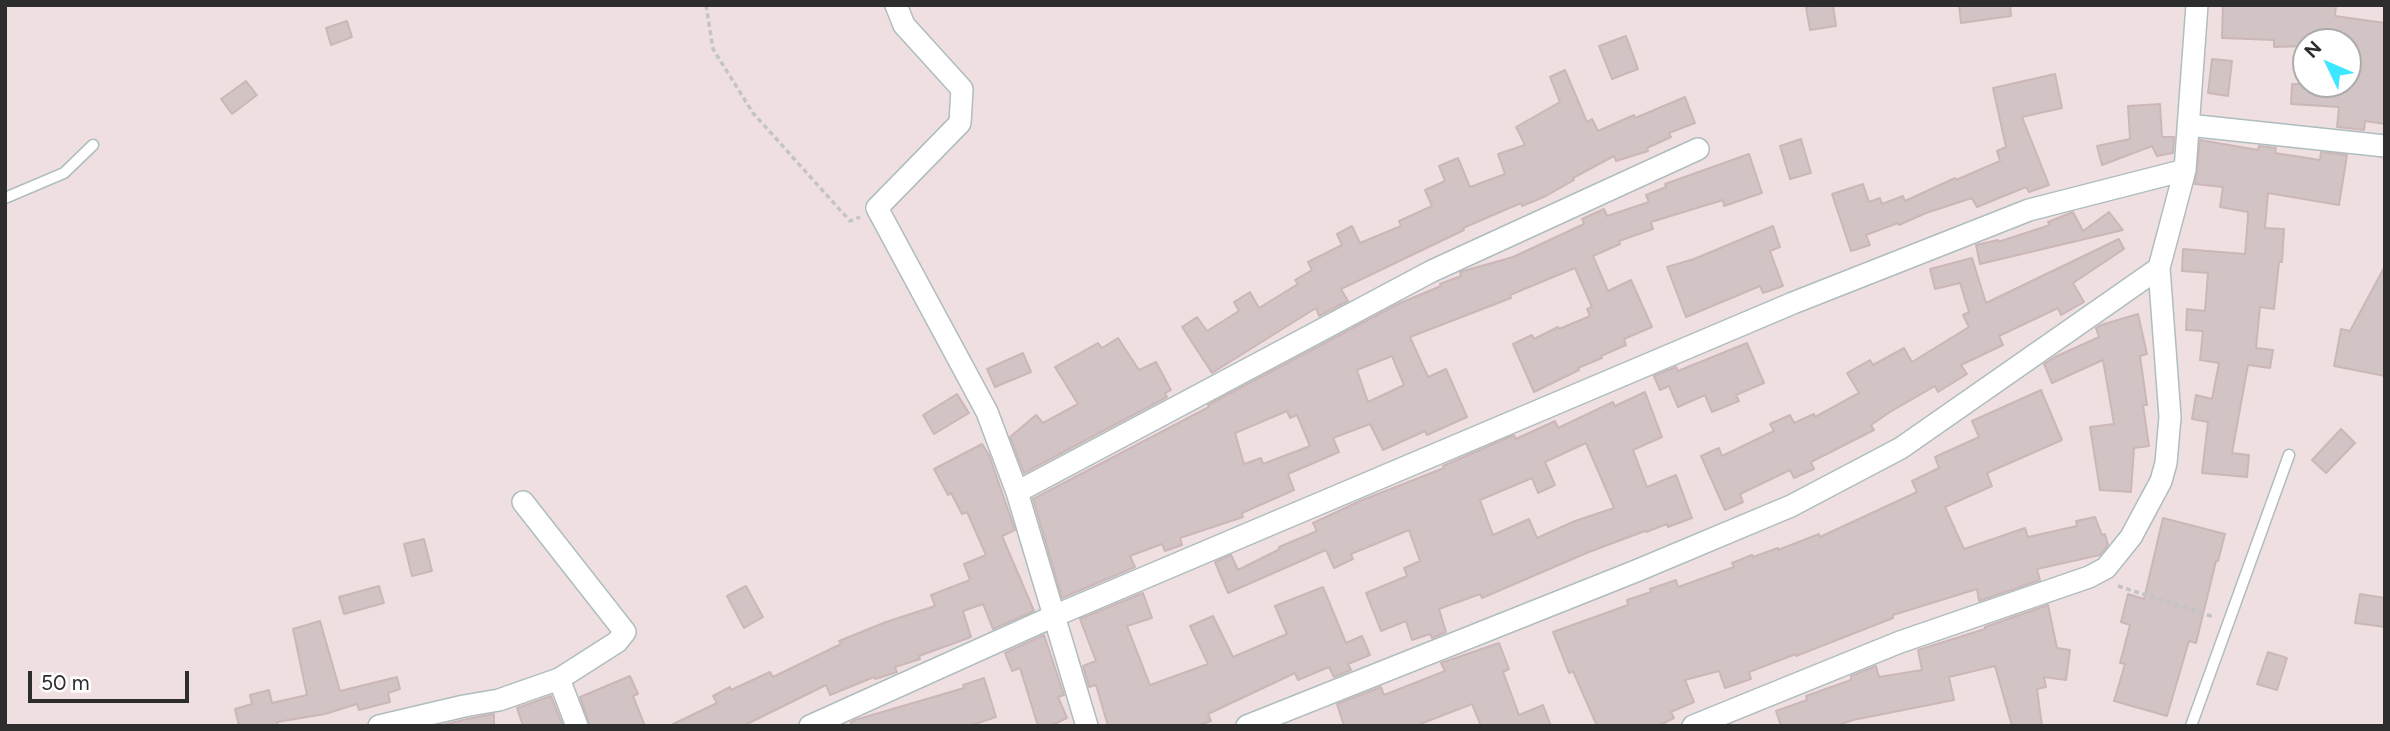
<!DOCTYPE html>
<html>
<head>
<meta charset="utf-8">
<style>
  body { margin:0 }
  #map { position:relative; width:2390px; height:731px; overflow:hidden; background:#f0dfe1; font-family:Figtree,sans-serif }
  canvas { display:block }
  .frame { position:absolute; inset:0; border:7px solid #2d2d2d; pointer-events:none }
  .north { position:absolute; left:2292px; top:28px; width:70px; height:70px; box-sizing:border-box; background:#fff; border:2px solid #ababab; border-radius:50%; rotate:314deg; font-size:19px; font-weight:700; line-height:28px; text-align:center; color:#2d2d2d }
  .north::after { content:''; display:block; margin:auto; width:24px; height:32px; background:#3ce7ff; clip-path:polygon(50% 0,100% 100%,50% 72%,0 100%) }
  .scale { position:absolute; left:28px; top:671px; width:161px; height:32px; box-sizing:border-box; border:4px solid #2d2d2d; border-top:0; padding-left:9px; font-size:21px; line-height:24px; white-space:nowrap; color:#2d2d2d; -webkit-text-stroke:5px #fff; paint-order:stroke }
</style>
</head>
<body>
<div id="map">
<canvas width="2390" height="731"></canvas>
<div class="frame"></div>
<div class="north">N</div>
<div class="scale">50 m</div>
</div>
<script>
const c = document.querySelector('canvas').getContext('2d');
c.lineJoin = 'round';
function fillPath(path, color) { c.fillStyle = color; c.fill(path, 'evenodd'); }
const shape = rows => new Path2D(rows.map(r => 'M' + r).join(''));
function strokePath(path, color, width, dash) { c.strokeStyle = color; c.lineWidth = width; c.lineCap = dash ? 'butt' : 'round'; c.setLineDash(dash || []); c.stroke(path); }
const building = shape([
  [1815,5,1833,5,1836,26,1810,30,1806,7,1815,5],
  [1959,5,2010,5,2011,16,1961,23,1959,5],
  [2223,5,2336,5,2335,16,2385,23,2385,124,2365,121,2364,130,2337,127,2339,107,2291,104,2292,84,2348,84,2348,42,2306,42,2306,46,2274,47,2274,40,2222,38,2223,5],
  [347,21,352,37,331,45,326,28,347,21],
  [1626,36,1638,69,1612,79,1599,46,1626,36],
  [2212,59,2232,61,2228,96,2208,93,2212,59],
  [1565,70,1587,122,1592,119,1598,131,1634,115,1635,118,1685,97,1695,123,1669,133,1671,137,1647,148,1648,151,1616,161,1614,156,1573,178,1574,180,1546,196,1522,206,1521,203,1463,228,1464,230,1341,289,1348,301,1319,316,1316,308,1212,373,1182,327,1197,317,1207,331,1239,311,1234,302,1250,292,1259,308,1298,284,1295,280,1312,270,1308,262,1342,245,1337,234,1352,226,1360,243,1401,226,1399,221,1432,206,1425,190,1445,181,1439,166,1458,158,1470,187,1505,174,1498,154,1525,145,1516,127,1560,102,1550,77,1565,70],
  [2055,74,2062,108,2022,117,2049,185,2029,192,2026,187,1977,207,1972,198,1926,213,1899,225,1898,223,1866,235,1870,245,1851,251,1832,194,1863,184,1869,202,1880,198,1882,204,1903,196,1905,201,1955,178,1956,180,2000,161,1997,151,2006,147,1993,88,2055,74],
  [246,81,257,95,232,114,221,99,246,81],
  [2160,104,2162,137,2174,137,2173,153,2157,156,2152,146,2102,165,2097,146,2130,139,2128,106,2160,104],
  [1801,139,1811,173,1790,179,1780,146,1801,139],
  [2200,140,2258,150,2259,146,2276,148,2275,153,2320,160,2321,152,2347,155,2339,205,2268,193,2265,228,2284,229,2282,262,2279,262,2274,309,2260,307,2256,348,2273,350,2270,368,2248,365,2232,453,2249,455,2247,477,2202,473,2208,422,2192,419,2196,395,2212,399,2219,363,2200,360,2203,331,2186,330,2187,309,2205,311,2208,273,2182,271,2183,249,2245,254,2248,217,2248,212,2220,207,2223,187,2195,184,2200,140],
  [1749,154,1762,193,1724,206,1723,200,1651,222,1653,229,1619,241,1620,244,1593,256,1608,291,1631,280,1652,327,1624,339,1626,345,1601,356,1602,358,1578,368,1579,370,1534,392,1513,344,1532,335,1534,339,1558,327,1559,329,1590,316,1587,309,1592,307,1575,268,1510,295,1511,298,1410,337,1428,377,1446,369,1467,417,1427,435,1425,431,1383,450,1370,424,1333,438,1339,452,1288,474,1294,490,1242,513,1243,517,1180,538,1182,545,1165,551,1162,544,1130,556,1135,567,1062,598,1033,499,1209,407,1208,405,1398,304,1441,286,1440,284,1461,276,1460,272,1513,257,1584,224,1582,219,1604,209,1607,216,1649,202,1646,195,1666,187,1665,184,1749,154],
  [1392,356,1404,385,1368,402,1357,370,1392,356],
  [1287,411,1290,418,1297,415,1310,446,1263,464,1261,458,1244,464,1235,433,1287,411],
  [2073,212,2083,231,2109,212,2123,230,1980,264,1976,245,1998,240,1998,242,2050,225,2048,222,2073,212],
  [1773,226,1780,247,1770,251,1783,286,1763,293,1760,286,1686,317,1667,267,1694,259,1773,226],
  [2119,239,2124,249,2073,283,2084,302,2061,315,2058,308,1999,336,2003,345,1961,365,1967,374,1938,392,1935,386,1890,412,1871,425,1874,430,1811,462,1814,469,1794,478,1790,470,1740,494,1743,502,1725,510,1701,456,1719,448,1722,456,1774,431,1770,424,1790,415,1794,423,1814,414,1815,417,1859,393,1847,373,1870,360,1873,365,1904,348,1912,362,1969,327,1963,315,1969,312,1960,283,1935,289,1930,269,1972,258,1986,303,2119,239],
  [2385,266,2385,376,2334,366,2341,329,2350,331,2385,266],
  [2138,314,2147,354,2140,356,2147,405,2143,405,2149,446,2134,448,2131,492,2100,490,2090,427,2114,424,2103,360,2052,383,2044,364,2055,357,2099,337,2096,328,2101,325,2138,314],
  [1118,338,1139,370,1156,362,1171,390,1165,393,1167,397,1024,473,1010,437,1036,415,1043,423,1078,404,1055,367,1098,343,1102,348,1118,338],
  [1747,343,1764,383,1736,395,1739,401,1712,412,1705,395,1678,407,1669,386,1660,390,1654,376,1676,367,1678,371,1747,343],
  [1023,353,1031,372,995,387,987,369,1023,353],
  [2041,390,2062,440,1987,473,1992,486,1945,507,1964,549,2025,528,2028,537,2077,526,2076,521,2095,517,2102,535,2105,534,2108,545,2100,555,2037,569,2040,580,1979,601,1977,589,1893,615,1893,618,1796,656,1796,654,1749,672,1751,679,1725,688,1719,671,1685,680,1694,702,1671,712,1674,718,1658,726,1597,726,1573,671,1569,673,1553,632,1628,605,1627,600,1651,592,1650,589,1676,580,1678,587,1734,567,1732,563,1752,555,1753,557,1778,548,1778,550,1819,534,1820,537,1917,492,1912,481,1939,468,1935,457,1979,437,1972,421,2041,390],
  [1645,392,1662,437,1633,450,1647,487,1676,475,1692,518,1668,527,1667,524,1646,532,1645,531,1589,552,1482,598,1480,594,1439,609,1446,632,1432,638,1430,634,1412,640,1406,621,1381,631,1366,593,1407,576,1404,568,1420,561,1409,530,1351,554,1353,559,1334,568,1326,550,1228,593,1215,562,1231,555,1238,570,1280,549,1279,547,1317,531,1313,523,1360,501,1444,468,1443,466,1514,435,1516,439,1555,421,1558,428,1613,402,1615,406,1645,392],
  [1586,443,1614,508,1575,521,1537,538,1529,519,1493,535,1480,500,1532,478,1538,493,1555,485,1545,462,1586,443],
  [957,394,969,413,934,434,923,415,957,394],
  [2341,429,2355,443,2326,473,2312,460,2341,429],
  [982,444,989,455,1015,530,1002,536,1034,611,993,629,983,604,963,611,971,637,919,656,920,659,895,667,897,672,875,679,874,677,830,695,826,685,743,726,669,726,717,703,713,696,730,687,731,690,770,672,773,677,841,644,839,641,886,622,935,606,931,595,970,580,964,564,986,555,967,512,962,514,951,493,948,495,934,469,982,444],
  [2163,518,2225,534,2218,561,2216,561,2196,643,2189,641,2167,716,2114,701,2125,664,2120,663,2130,625,2121,622,2128,594,2144,599,2163,518],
  [424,539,432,571,412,576,404,544,424,539],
  [379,586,384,603,344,614,339,597,379,586],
  [746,586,763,617,744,628,727,596,746,586],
  [1323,587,1346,643,1362,636,1370,655,1348,664,1351,670,1334,677,1329,667,1298,680,1295,673,1208,714,1211,721,1197,726,1108,726,1096,685,1089,687,1083,666,1096,661,1080,619,1143,593,1152,618,1127,626,1150,685,1208,664,1190,626,1213,616,1233,657,1287,634,1275,606,1323,587],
  [2360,594,2385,598,2385,627,2355,623,2360,594],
  [2048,605,2057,648,2070,650,2066,680,2044,677,2046,687,2037,689,2042,726,2012,726,1995,666,1949,677,1954,700,1853,720,1835,726,1781,726,1776,711,1807,700,1806,696,1851,680,1851,676,1876,666,1879,677,1922,670,1918,650,1985,629,1985,627,2048,605],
  [320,621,340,691,397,677,400,689,388,693,390,702,359,710,357,704,325,714,277,722,278,726,239,726,235,709,252,704,250,695,269,690,272,703,307,695,293,629,320,621],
  [1044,635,1064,695,1058,697,1067,718,1050,726,1038,726,1020,668,1012,671,1005,653,1044,635],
  [1499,643,1509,669,1503,672,1519,715,1543,705,1551,726,1481,726,1472,704,1415,726,1344,726,1337,704,1381,687,1384,695,1445,671,1441,663,1499,643],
  [2268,652,2287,658,2277,690,2257,684,2268,652],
  [630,676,638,694,633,696,645,726,590,726,580,697,630,676],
  [984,678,996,717,969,726,851,726,851,722,855,720,964,688,963,685,984,678],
  [551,696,563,726,523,726,517,708,551,696],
  [494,714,494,726,439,726,467,719,494,714]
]);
fillPath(building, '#d2c3c4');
strokePath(building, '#ccb7b8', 2);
const service = shape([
  [5,198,64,173,93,145],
  [2191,726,2289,455]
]);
const minor = shape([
  [896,5,904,25,962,89,960,123,877,208,987,412,1017,492],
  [2188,125,2385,146],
  [559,679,577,726],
  [379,726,464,706,499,700,559,679,617,642,625,632,523,502],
  [810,726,1054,616,1793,303,2029,210,2185,170],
  [1087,726,1017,492,1432,271,1698,149],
  [1247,726,1636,571,1791,506,1901,448,2159,268,2185,170,2197,5],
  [1693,726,1900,642,2089,577,2106,568,2131,537,2161,481,2166,463,2170,417,2159,268]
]);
strokePath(service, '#aebdbe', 13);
strokePath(minor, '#aebdbe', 24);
strokePath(shape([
  [706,5,713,49,753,113,850,221,860,217],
  [2118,586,2214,617]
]), '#c4c4c4', 3.5, [5, 3.5]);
strokePath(service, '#fff', 10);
strokePath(minor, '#fff', 21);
</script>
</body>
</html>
